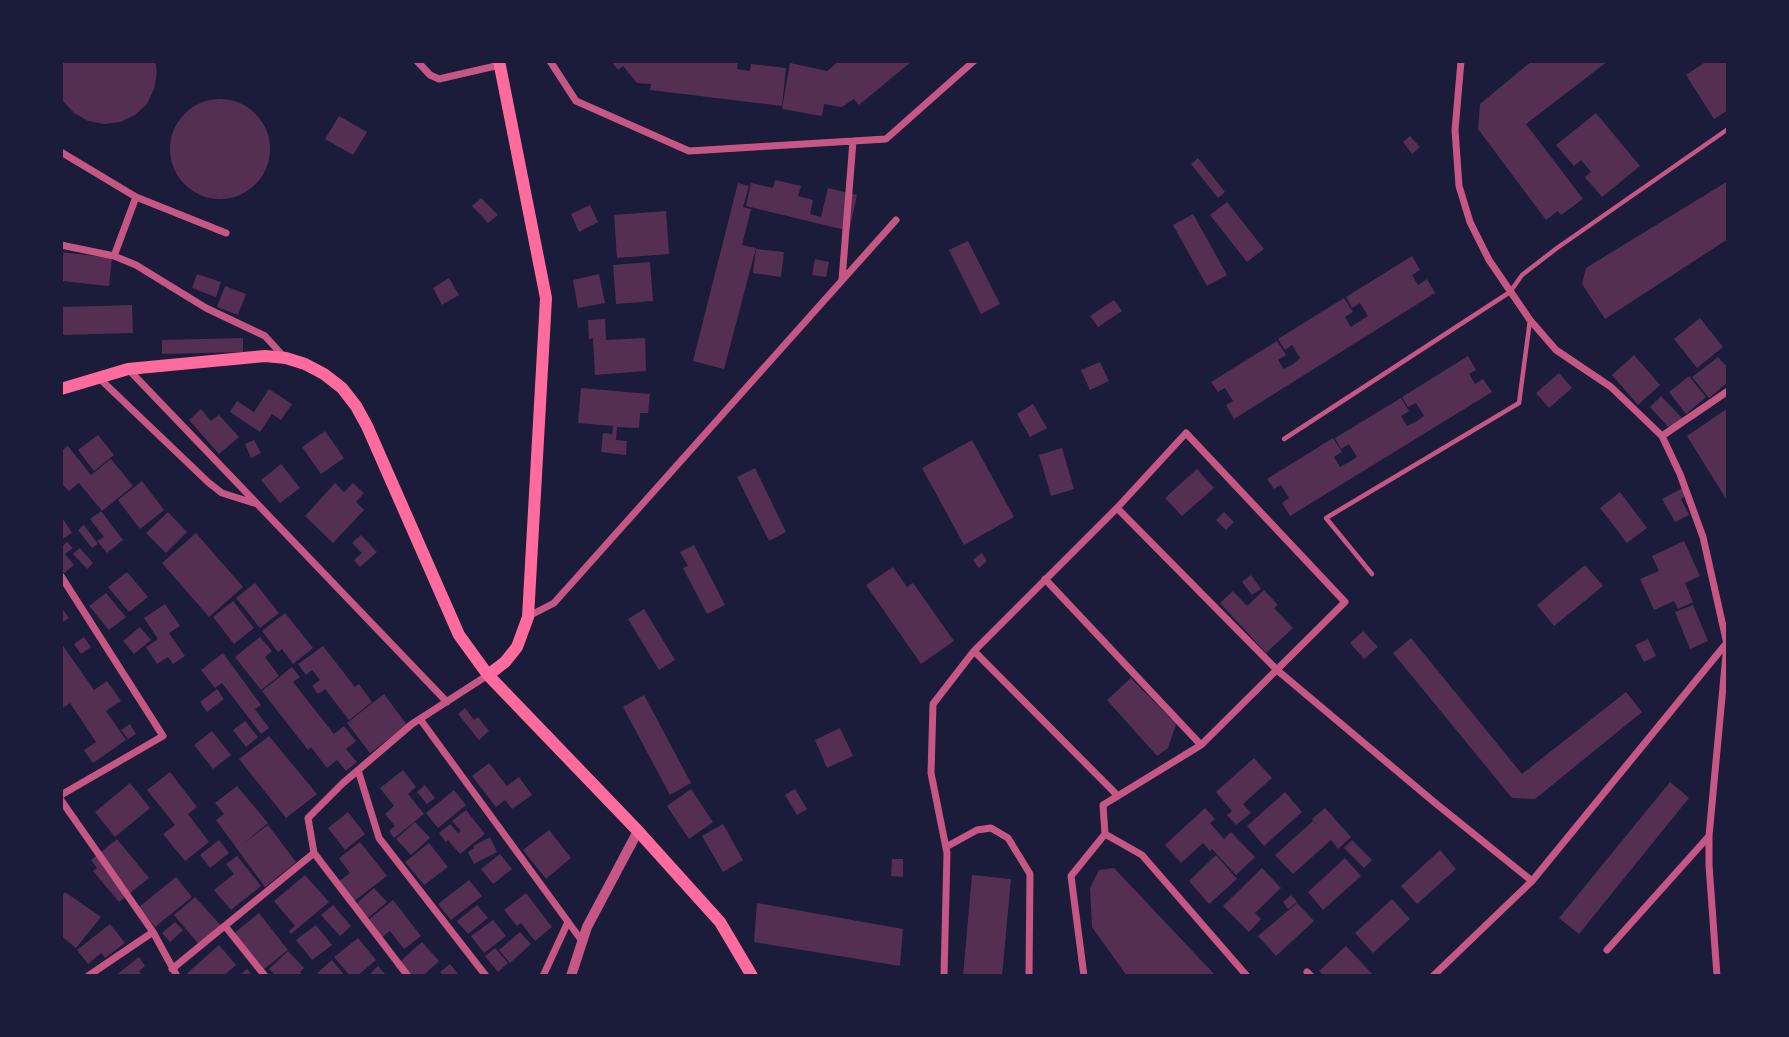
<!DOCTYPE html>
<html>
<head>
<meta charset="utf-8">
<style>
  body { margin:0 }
  #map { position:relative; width:1789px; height:1037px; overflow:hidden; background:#1b1b3a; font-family:Lato,sans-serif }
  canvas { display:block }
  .frame { position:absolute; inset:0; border:63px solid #1b1b3a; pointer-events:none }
</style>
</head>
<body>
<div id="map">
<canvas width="1789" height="1037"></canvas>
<div class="frame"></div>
</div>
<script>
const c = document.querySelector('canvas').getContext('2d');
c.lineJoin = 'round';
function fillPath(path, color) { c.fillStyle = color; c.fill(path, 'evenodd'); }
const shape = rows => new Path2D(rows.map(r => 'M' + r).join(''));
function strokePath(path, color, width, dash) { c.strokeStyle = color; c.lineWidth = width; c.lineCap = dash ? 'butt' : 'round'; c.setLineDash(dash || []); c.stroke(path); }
fillPath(shape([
  [61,61,155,61,157,72,154,89,147,104,135,115,120,122,104,124,88,121,74,113,63,101],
  [611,61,738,61,737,69,750,71,751,64,786,68,782,106,650,90,651,84,637,83,623,66,618,70],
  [839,61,912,61,859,105,854,99,842,107,824,104,822,116,782,109,790,63,827,71],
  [1532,61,1608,61,1526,124,1583,199,1561,215,1558,211,1546,220,1478,129,1480,104],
  [1707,61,1728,61,1728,110,1714,119,1686,75],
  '170 149a50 50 0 1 1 100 0a50 50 0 1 1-100 0Z',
  [1596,113,1640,166,1602,197,1585,177,1591,172,1581,160,1574,166,1556,145],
  [339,116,367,132,353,155,325,139],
  [1410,136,1420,147,1412,154,1403,142],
  [1198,158,1225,192,1218,198,1191,164],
  [775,180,801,186,798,196,813,200,810,214,821,217,828,188,857,195,849,231,746,206,751,183,773,188],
  [1728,181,1728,239,1605,319,1582,284,1586,268],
  [738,183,749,186,743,207,751,209,742,245,756,248,724,369,693,361],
  [481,198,498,215,488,223,472,206],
  [1227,202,1264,249,1247,262,1210,215],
  [590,205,598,222,579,232,571,214],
  [666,211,669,254,617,258,614,215],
  [1193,214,1227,275,1207,286,1173,225],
  [968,241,1000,304,981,314,949,250],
  [756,249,784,252,781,277,753,273],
  [61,252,112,258,109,286,61,281],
  [1412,256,1420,270,1412,275,1418,285,1427,279,1435,293,1234,419,1226,405,1233,401,1225,388,1218,392,1211,382,1277,341,1286,355,1278,360,1284,369,1293,364,1300,358,1292,345,1285,350,1278,339,1344,298,1353,312,1345,317,1351,327,1360,321,1368,316,1360,303,1352,308,1346,297],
  [815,259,829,262,826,277,812,275],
  [650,262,653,301,616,304,613,265],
  [197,274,221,282,216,297,192,288],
  [599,274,605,303,578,308,573,280],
  [449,278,459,295,442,305,433,288],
  [225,286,246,294,238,315,217,307],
  [1114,300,1122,311,1098,327,1090,316],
  [132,305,133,333,61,335,61,307],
  [1700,318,1723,347,1697,368,1674,339],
  [605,319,606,340,645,338,646,371,595,375,593,338,589,339,588,320],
  [243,338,243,352,162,354,162,340],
  [1634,355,1660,385,1638,405,1612,375],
  [1468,356,1476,370,1469,374,1475,384,1483,379,1492,392,1290,516,1282,503,1289,498,1281,485,1274,489,1267,479,1333,438,1342,452,1334,457,1340,467,1349,462,1357,457,1349,444,1341,449,1335,438,1401,398,1409,411,1401,416,1407,426,1417,421,1424,416,1416,403,1408,407,1402,397],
  [1718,357,1725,365,1728,363,1728,382,1709,398,1692,377],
  [1100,362,1109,381,1090,390,1081,370],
  [1559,373,1572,388,1549,408,1536,393],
  [1689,376,1706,397,1686,414,1669,392],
  [581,388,650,394,648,413,640,413,639,428,617,427,616,440,627,441,626,455,601,452,603,433,612,434,613,426,578,423],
  [269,389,292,404,281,420,272,414,260,432,230,412,237,401,254,412],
  [1661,396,1682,418,1670,429,1650,407],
  [1033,404,1047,428,1030,437,1017,414],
  [1728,408,1728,502,1687,436],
  [201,409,211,421,219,415,239,437,219,454,189,420],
  [325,431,344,458,321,474,302,447],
  [98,435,114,455,94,471,78,450],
  [254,440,261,453,251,458,245,444],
  [972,440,1014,517,964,545,922,468],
  [68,446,91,475,111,459,133,486,102,511,79,483,69,491,61,483,61,451],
  [1062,448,1074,489,1051,496,1039,455],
  [281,464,300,488,280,503,261,480],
  [755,468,786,532,769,541,737,477],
  [1197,469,1214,488,1182,516,1165,498],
  [142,481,164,510,140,529,118,500],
  [335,483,344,492,353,483,364,493,356,502,364,510,333,543,305,516],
  [1683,488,1687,495,1681,499,1689,515,1675,522,1662,499],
  [1620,492,1647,528,1627,543,1600,508],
  [101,511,123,540,107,553,97,541,104,537,90,519],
  [168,512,187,532,166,553,146,533],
  [1224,512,1234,522,1226,530,1216,520],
  [61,516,72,533,61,540],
  [84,525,98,544,92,548,78,530],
  [196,533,243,587,209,617,162,563],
  [361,535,377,552,360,567,354,560,362,553,352,543],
  [1684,541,1700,576,1685,583,1693,602,1678,609,1674,601,1654,610,1640,579,1659,571,1652,556],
  [67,542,73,548,65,554,74,565,64,573,61,569,61,547],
  [694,545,725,605,707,614,683,568,688,566,680,552],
  [80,548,93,563,87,569,73,554],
  [982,553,987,561,979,568,973,560],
  [1585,565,1603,586,1554,626,1537,605],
  [893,567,907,587,913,583,954,641,921,664,866,585],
  [127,572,148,597,129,612,108,587],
  [1251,575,1261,589,1252,595,1242,582],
  [255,583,279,613,260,628,236,598],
  [1264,590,1278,605,1274,608,1293,628,1266,653,1220,603,1233,591,1247,606],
  [106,593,126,617,109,630,89,606],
  [233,601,254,628,234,644,213,617],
  [165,604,180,626,169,633,185,656,173,664,168,657,157,664,146,647,158,639,144,618],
  [1693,605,1708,641,1690,649,1675,612],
  [61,607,69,618,61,623],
  [644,609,675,660,659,670,628,619],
  [285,613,313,648,293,664,282,649,278,652,262,631],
  [140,627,151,640,134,654,123,641],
  [1363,631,1378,647,1364,659,1350,643],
  [84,637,91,647,81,654,74,644],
  [260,637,272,651,265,657,279,676,261,690,235,657],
  [1411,638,1522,774,1626,692,1642,712,1535,799,1512,798,1393,653],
  [1648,639,1656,656,1644,662,1635,645],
  [61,643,94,690,107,681,121,701,106,711,126,740,93,763,84,750,96,742,70,703,61,709],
  [323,646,355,687,359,684,372,702,349,720,325,689,318,694,312,686,320,680,312,670,306,675,298,664],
  [223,653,261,705,255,709,269,728,261,734,222,683,215,688,201,670],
  [292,667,300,677,293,682,334,734,344,726,356,741,346,749,357,762,346,771,337,760,327,768,311,747,308,750,262,691],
  [1131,678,1176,724,1168,748,1157,756,1107,700],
  [217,689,224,699,207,712,200,702],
  [384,694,407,725,370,753,347,723],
  [644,695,691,783,670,795,623,707],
  [465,708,474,720,478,717,489,731,479,740,458,714],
  [245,721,258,737,246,747,233,730],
  [130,724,136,734,128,739,121,730],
  [840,728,853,756,827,768,815,740],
  [212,731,231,755,213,769,194,745],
  [269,736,317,794,286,818,239,759],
  [1254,758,1272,778,1243,804,1251,813,1236,825,1227,815,1232,811,1216,792],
  [489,763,507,786,519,777,532,795,512,809,505,800,496,807,472,776],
  [403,770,416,787,408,794,424,814,394,838,389,831,395,826,385,814,394,806,380,788],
  [170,772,197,807,188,814,209,842,185,861,163,834,175,825,147,790],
  [1670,782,1689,798,1579,934,1559,918],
  [130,783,150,808,115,837,95,812],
  [425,785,435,798,427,804,417,792],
  [237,786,268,823,243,844,268,825,296,862,265,887,216,820,224,814,215,803],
  [691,789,713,822,689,839,667,806],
  [795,789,807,809,797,815,785,795],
  [454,790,466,805,438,828,426,813],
  [1285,792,1302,812,1264,846,1247,826],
  [1205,808,1215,819,1210,823,1224,839,1231,832,1255,857,1236,875,1212,849,1210,851,1203,843,1181,863,1165,845],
  [1325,808,1351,837,1338,849,1331,840,1293,874,1275,855,1313,821,1318,826,1312,819],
  [466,810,485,834,460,854,448,840,446,842,439,833,450,824,458,833,461,831,452,821],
  [348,812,365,834,345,850,328,828],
  [415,822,430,838,411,855,396,839],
  [723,824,743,860,723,872,702,836],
  [549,830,571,858,546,879,523,850],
  [490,837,497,852,474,864,468,852,474,848,473,846],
  [117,839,149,878,119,902,93,871,97,868,91,860],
  [219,840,229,853,210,868,200,855],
  [1352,840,1372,860,1364,868,1344,848],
  [360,842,387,876,349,905,334,885,350,873,339,858],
  [429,843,448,867,424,885,405,862],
  [1440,850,1456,869,1417,904,1401,886],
  [500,854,512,869,493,884,481,869],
  [1216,855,1237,879,1209,904,1189,881],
  [237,856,261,886,231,910,214,890,234,874,226,864],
  [1345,858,1361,876,1323,910,1308,892],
  [892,859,903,859,903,877,891,876],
  [1114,868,1216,976,1127,976,1092,927,1090,888,1099,870],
  [1262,868,1281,888,1255,913,1261,919,1249,932,1223,906],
  [305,875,329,902,291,934,289,931,295,926,274,901],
  [972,875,1011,879,1002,976,963,976],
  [176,877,192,897,155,927,139,907],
  [469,880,482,896,451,920,438,904],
  [374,888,387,902,368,918,356,904],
  [65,892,101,917,76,948,61,936,61,897],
  [526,893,552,927,535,941,521,923,517,926,504,910],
  [1291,895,1297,902,1288,909,1283,902],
  [195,897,224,929,202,948,174,915],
  [1392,899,1410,919,1373,953,1355,933],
  [393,900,421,936,404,949,390,931,381,938,367,921],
  [757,903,903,929,900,966,754,942],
  [1297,903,1314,921,1276,956,1258,936],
  [333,905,351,926,340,936,321,915],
  [477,905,488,918,468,934,457,921],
  [259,913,288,950,264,969,251,953,248,955,232,935],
  [493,920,506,936,484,953,471,936],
  [175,922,183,930,170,942,162,933],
  [110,924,125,943,105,958,101,953,88,964,77,950],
  [316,925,332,945,312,960,296,940],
  [520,932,531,944,510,963,499,950],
  [358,938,376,960,357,976,350,976,334,957],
  [422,942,439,961,423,976,404,976,395,966],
  [219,945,236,965,223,976,184,976],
  [1346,946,1374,976,1324,976,1319,971],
  [495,948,508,963,498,972,485,956],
  [288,951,304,968,300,972,304,976,276,976,269,969],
  [139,957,145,966,139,971,143,976,115,976],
  [332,960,345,976,319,976,317,973],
  [450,964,458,974,443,976,440,972],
  [378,966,387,976,368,976],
  [247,969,253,976,239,976]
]), '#542f53');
strokePath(shape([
  [1284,439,1510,292,1522,275,1557,248,1728,129],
  [1372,574,1326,518,1519,403,1530,320]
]), '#c65784', 4.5);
strokePath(shape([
  [417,61,430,75,439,79,500,65],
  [550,61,576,101,689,151,886,139,974,61],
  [1461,61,1455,130,1459,186,1470,222,1489,260,1530,320,1556,350,1611,387,1662,436,1680,474,1703,537,1727,644,1709,836,1709,865,1717,976],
  [61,152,136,197],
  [61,245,114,256,136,265,206,308,265,336,285,358],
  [114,256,136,197,226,233],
  [842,280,853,141],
  [129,370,447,702],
  [99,378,209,483,222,493,257,504],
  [1662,436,1728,391],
  [1117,508,1277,670,1434,802,1532,881,1725,645],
  [61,576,163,736,61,795],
  [1045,579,1201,745],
  [529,616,554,603,896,220],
  [974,651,1118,796],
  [420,719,582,941],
  [358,770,379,838,486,976],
  [61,800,153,932,177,976],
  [1105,834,1142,855,1247,976],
  [946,847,977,830,991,828,1008,838,1030,874,1029,976],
  [314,853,408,976],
  [225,926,265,976],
  [1607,950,1709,836],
  [172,969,314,853,308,818,343,783,412,724,488,675],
  [1307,972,1311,976],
  [88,976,153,932],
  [543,976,568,922],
  [944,976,947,853,931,773,933,704,974,651,1117,508,1186,433,1345,602,1201,745,1103,805,1105,834,1071,876,1084,976],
  [1433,976,1532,881]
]), '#c65784', 7);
strokePath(shape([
  [571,976,587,927,638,831]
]), '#c65784', 10);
strokePath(shape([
  [61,389,128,369,265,356,286,358,305,364,324,374,342,388,356,406,367,426,459,635,488,675,638,831,720,922,752,976],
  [488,675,505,662,517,647,528,617,546,298,499,61]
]), '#ff6b9d', 12);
</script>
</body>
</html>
